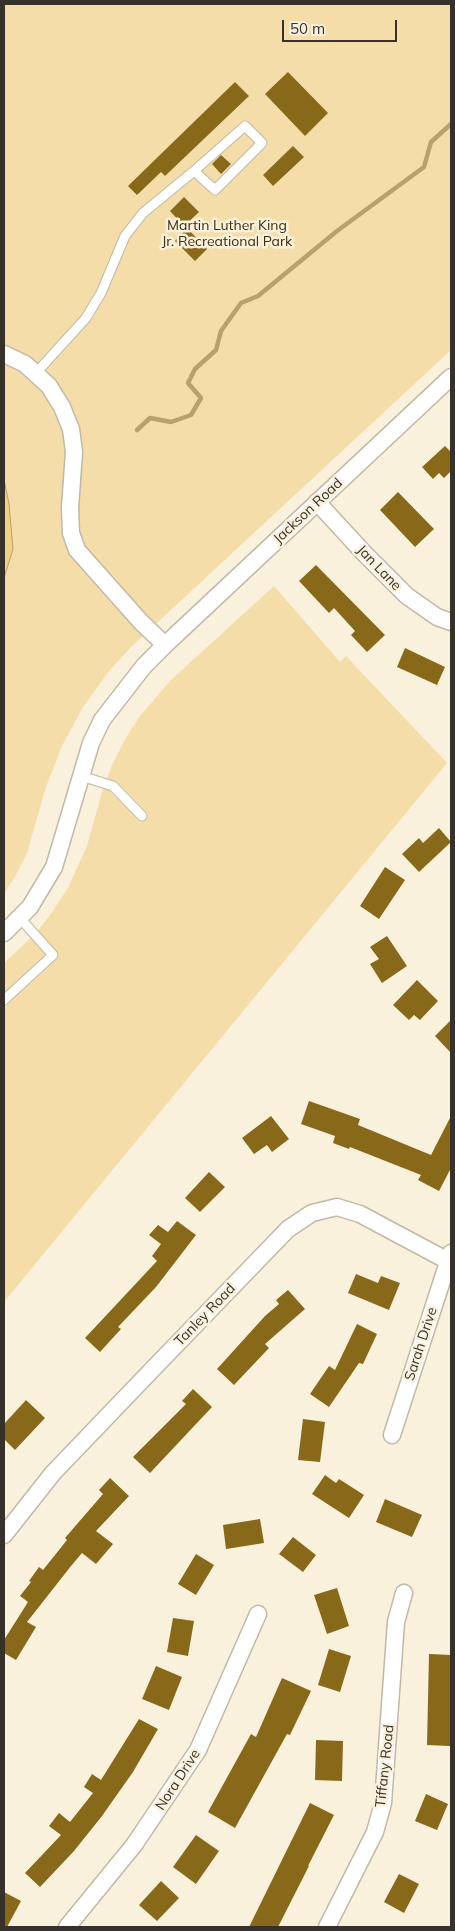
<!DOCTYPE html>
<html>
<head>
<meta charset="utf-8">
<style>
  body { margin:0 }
  #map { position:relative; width:455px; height:1931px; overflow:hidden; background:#faf1dd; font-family:Mulish,sans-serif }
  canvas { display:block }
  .frame { position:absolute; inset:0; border:5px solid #36322b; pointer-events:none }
  .scale { position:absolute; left:282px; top:20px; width:115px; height:22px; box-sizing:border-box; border:2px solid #36322b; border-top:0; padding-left:6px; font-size:15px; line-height:18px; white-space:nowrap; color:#36322b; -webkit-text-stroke:4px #faf1dd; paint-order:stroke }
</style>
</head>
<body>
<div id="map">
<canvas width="455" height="1931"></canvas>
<div class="frame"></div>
<div class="scale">50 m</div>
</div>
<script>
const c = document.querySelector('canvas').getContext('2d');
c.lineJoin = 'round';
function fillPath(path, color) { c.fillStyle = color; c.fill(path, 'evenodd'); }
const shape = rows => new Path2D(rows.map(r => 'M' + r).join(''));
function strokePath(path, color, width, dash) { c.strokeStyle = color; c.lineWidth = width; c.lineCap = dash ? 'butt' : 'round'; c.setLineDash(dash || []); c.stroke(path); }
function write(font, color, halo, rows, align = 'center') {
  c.font = font + ' Mulish,sans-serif'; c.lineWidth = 5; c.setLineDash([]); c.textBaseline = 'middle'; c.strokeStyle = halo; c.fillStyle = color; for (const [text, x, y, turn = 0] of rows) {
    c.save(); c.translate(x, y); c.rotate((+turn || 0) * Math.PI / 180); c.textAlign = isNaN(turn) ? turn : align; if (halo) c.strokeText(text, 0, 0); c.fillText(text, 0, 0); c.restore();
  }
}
fillPath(shape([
  [4,4,451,4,451,350,131,647,109,671,83,707,62,746,46,787,27,853,17,873,4,894],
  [274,586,340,662,346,656,447,763,4,1302,4,963,36,933,50,915,68,888,87,846,102,792,112,765,127,736,140,716,171,680]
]), '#f4dda9');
const water = shape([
  [4,479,9,504,13,549,4,578,4,479]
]);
fillPath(water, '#f1d186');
strokePath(water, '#b9a16b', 1);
strokePath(shape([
  [137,430,150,418,171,422,191,415,201,398,188,383,195,369,216,350,221,331,241,303,258,296,337,231,424,167,431,142,451,124]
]), '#b9a16b', 4.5);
fillPath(shape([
  [288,72,328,113,305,136,265,94],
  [235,82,249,96,165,176,161,172,137,195,128,186],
  [293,146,304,157,273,186,263,175],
  [221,155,231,164,221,174,212,164],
  [184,197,199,212,184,226,170,211],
  [187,228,207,249,195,261,175,241],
  [445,446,451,452,451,471,444,478,439,473,433,479,422,467],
  [398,492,434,529,415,547,380,510],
  [316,565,385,635,367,652,351,635,355,631,334,608,329,613,299,581],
  [405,648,445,667,437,685,397,667],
  [439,828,451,842,419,872,402,854,419,838,423,843],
  [385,867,405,880,379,919,360,906],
  [387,936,407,966,382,983,370,964,379,959,370,947],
  [417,980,438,1001,420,1020,414,1015,409,1020,393,1005],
  [451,1020,451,1053,435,1036],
  [309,1101,360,1119,358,1125,431,1155,451,1116,451,1168,439,1191,418,1180,421,1175,350,1147,349,1149,333,1143,335,1136,301,1124],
  [271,1116,289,1139,272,1152,267,1145,254,1154,242,1138],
  [209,1172,225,1187,200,1212,185,1198],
  [177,1221,196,1235,156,1287,118,1327,121,1329,100,1352,85,1338,157,1261,152,1256,161,1244,149,1235,158,1225,168,1232],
  [356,1274,378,1283,381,1276,400,1283,389,1310,348,1293],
  [288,1290,305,1309,265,1344,269,1348,234,1385,217,1369,265,1316,279,1304,276,1300],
  [357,1324,377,1334,363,1364,359,1363,329,1407,310,1394,329,1366,335,1370],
  [193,1389,212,1407,150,1473,133,1457,186,1404,182,1401],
  [26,1400,45,1418,15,1450,4,1439,4,1424],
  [303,1419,325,1422,320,1462,298,1460],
  [325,1475,336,1483,339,1479,364,1495,349,1518,312,1494],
  [110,1478,129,1496,96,1531,113,1544,96,1564,82,1553,71,1566,27,1622,36,1627,16,1660,4,1653,4,1640,28,1602,20,1596,31,1582,29,1581,39,1567,43,1570,67,1540,65,1538,103,1494,99,1490],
  [385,1499,422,1515,412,1537,376,1522],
  [260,1519,264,1543,226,1549,223,1525],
  [293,1537,316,1555,303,1572,279,1554],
  [196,1554,214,1565,196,1595,178,1584],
  [337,1588,349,1626,327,1634,314,1595],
  [173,1618,194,1621,188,1656,167,1652],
  [329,1649,351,1656,340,1692,318,1685],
  [429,1654,451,1655,450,1746,427,1745],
  [156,1666,182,1677,169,1710,142,1699],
  [282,1678,311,1691,290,1735,287,1734,235,1828,208,1812,251,1734,256,1737],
  [139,1719,158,1729,133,1772,102,1816,74,1851,40,1887,25,1873,61,1835,49,1826,59,1813,70,1822,93,1793,84,1787,92,1774,101,1780],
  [316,1740,343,1741,342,1781,315,1780],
  [426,1794,448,1804,437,1830,415,1821],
  [310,1803,334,1815,308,1866,309,1866,278,1927,249,1927],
  [196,1835,219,1851,196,1884,173,1867],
  [399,1874,419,1884,404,1913,384,1902],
  [161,1881,179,1898,157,1921,139,1905],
  [4,1892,21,1901,7,1927,4,1927]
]), '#876919');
const service = shape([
  [35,374,86,318,101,293,125,236,143,213,194,171,215,190,262,143,245,126,194,171],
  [81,776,113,786,142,816],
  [4,1000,53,955,19,917]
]);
const minor = shape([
  [4,354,25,364,49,386,62,407,71,429,74,452,70,508,71,533,77,550,141,622,165,645],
  [317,502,364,553,407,596,437,617,451,622],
  [4,933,30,907,54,867,91,743,102,720,144,666,165,645,451,377],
  [392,1435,451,1253],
  [4,1535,53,1473,147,1375,288,1229,312,1213,337,1207,360,1214,448,1261],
  [67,1927,134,1845,198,1750,258,1614],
  [327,1927,375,1832,383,1803,396,1622,404,1593]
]);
strokePath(service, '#c1b9a6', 11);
strokePath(minor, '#c1b9a6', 19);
strokePath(service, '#fff', 9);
strokePath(minor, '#fff', 16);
write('14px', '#3b2e0d', '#faf1dd', [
  ["Martin Luther King",227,226],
  ["Jr. Recreational Park",227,242]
]);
write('14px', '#36322b', '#faf1dd', [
  ["Jackson Road",308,511,-43],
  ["Jan Lane",379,568,46],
  ["Tanley Road",205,1315,-46],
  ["Sarah Drive",421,1344,-72],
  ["Tiffany Road",385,1766,-84],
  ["Nora Drive",178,1780,-57]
]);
</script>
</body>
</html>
